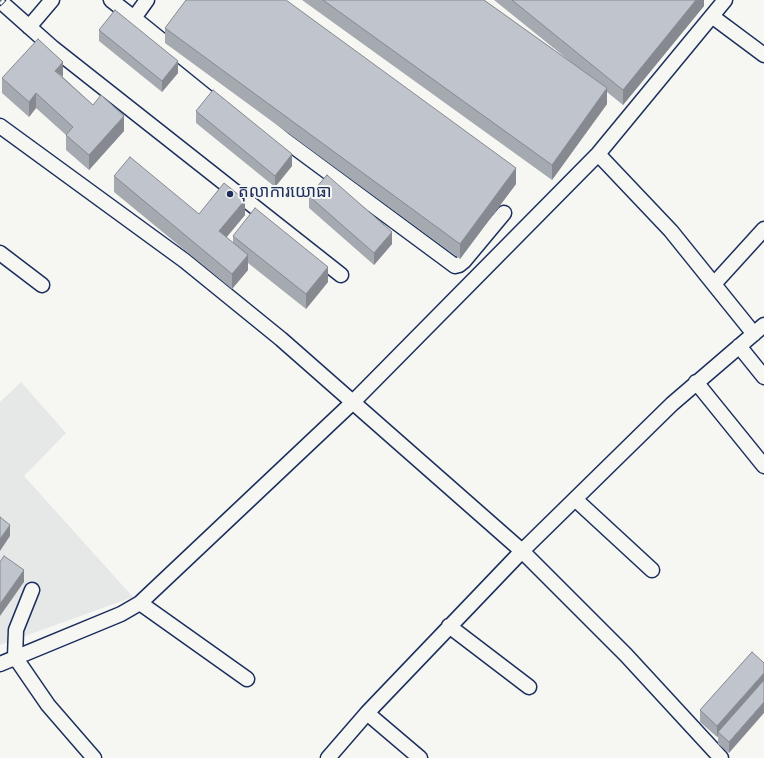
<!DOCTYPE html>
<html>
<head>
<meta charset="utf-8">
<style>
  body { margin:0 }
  canvas { display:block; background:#f6f6f2 }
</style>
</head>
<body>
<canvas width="764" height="758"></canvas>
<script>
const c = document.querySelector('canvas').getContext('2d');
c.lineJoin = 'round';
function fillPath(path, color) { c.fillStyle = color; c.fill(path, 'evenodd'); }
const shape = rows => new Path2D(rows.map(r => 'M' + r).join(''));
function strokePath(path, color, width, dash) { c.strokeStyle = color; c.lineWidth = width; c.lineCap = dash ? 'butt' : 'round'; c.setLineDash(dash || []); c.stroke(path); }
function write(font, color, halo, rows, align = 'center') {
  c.font = font + ' "Indie Flower","Noto Sans Khmer",sans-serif'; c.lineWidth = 4; c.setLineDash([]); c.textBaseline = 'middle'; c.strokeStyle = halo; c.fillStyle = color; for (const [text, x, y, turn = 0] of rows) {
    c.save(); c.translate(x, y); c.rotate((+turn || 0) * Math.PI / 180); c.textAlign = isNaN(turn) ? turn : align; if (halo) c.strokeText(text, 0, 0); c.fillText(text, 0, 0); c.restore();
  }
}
fillPath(shape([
  [21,382,66,433,24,476,133,597,0,645,0,402]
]), '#e6e7e7');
const minor = shape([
  [111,0,134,18,147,0],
  [0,1,53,48,341,275],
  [713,17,764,55],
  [134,18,286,141,455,266,459,265,464,261,504,213],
  [29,27,52,0],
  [0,126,185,261,281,339,522,551,626,655,721,758],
  [598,154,671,231,754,334],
  [0,253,42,285],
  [714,284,764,229],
  [739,346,764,377],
  [696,382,764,466],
  [575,499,652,570],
  [32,590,16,630,15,657,48,705,94,758],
  [140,603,247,679],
  [449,626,529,687],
  [0,664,121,614,140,603,352,403,598,154,725,0],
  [367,713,420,758],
  [328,758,367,713,522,551,672,404,764,325]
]);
strokePath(minor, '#1b2f5e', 17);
strokePath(minor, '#f6f6f2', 14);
const rail = shape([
  [0,4,4,0]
]);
strokePath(rail, '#1b2f5e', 4.5);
strokePath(rail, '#f6f6f2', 3, [9]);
fillPath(shape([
  [302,0,484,0,571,62,494,0,704,0,704,6,623,105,607,92,607,104,552,180],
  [165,28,516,184,460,259,165,43],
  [99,30,178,73,162,92,99,41],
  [63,77,93,105,124,131,89,170,66,150,66,135,36,108,29,117,2,93,2,78],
  [196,111,292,166,275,187,196,123],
  [114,176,199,214,245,215,226,238,233,243,233,236,328,282,306,309,248,263,248,270,232,289,114,192],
  [309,196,392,244,374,265,309,208],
  [752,652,729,753,718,744,718,736,717,737,700,722,700,710]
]), '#a5a9b0');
fillPath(shape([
  [696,0,704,0,704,6,623,105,623,90],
  [178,61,178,73,162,92,162,81],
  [63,62,63,77,55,71],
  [607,88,607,104,552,180,552,165],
  [36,93,36,108,29,117,29,102],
  [124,116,124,131,89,170,89,155],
  [292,154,292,166,275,187,275,176],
  [516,168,516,184,460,259,460,244],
  [245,200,245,215,219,246,219,231],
  [392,232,392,244,374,265,374,253],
  [248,255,248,270,232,289,232,274],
  [328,267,328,282,306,309,306,294],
  [10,525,10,536,0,551,0,539],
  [24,570,24,582,0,616,0,604],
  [764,673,764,685,718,732,718,736,717,737,717,726],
  [764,702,764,713,729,753,729,742]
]), '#868990');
const building = shape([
  [186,0,286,0,516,168,460,244,165,28,186,0],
  [323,0,484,0,607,88,552,165,323,0],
  [512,0,696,0,623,90,512,0],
  [115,10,178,61,162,81,99,30,115,10],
  [38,39,63,62,55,71,93,105,101,95,124,116,89,155,66,135,73,127,36,93,29,102,2,78,38,39],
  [213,90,292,154,275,176,196,111,213,90],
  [130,157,199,214,224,183,245,200,219,231,248,255,232,274,114,176,130,157],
  [327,175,392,232,374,253,309,196,327,175],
  [255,208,328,267,306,294,233,236,255,208],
  [0,517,10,525,0,539,0,517],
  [4,556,24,570,0,604,0,562,4,556],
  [752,652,764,663,764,673,717,726,700,710,752,652],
  [764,680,764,702,729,742,718,732,764,680]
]);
fillPath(building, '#c0c4cd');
strokePath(building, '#868990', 1);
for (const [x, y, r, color] of [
  [230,194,4,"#1b2f5e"]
]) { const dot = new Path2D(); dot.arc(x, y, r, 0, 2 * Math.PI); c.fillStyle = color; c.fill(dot); strokePath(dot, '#f6f6f2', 1.5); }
write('17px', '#1b2f5e', '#f6f6f2', [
  ["តុលាការយោធា",238,194]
], 'left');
</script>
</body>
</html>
